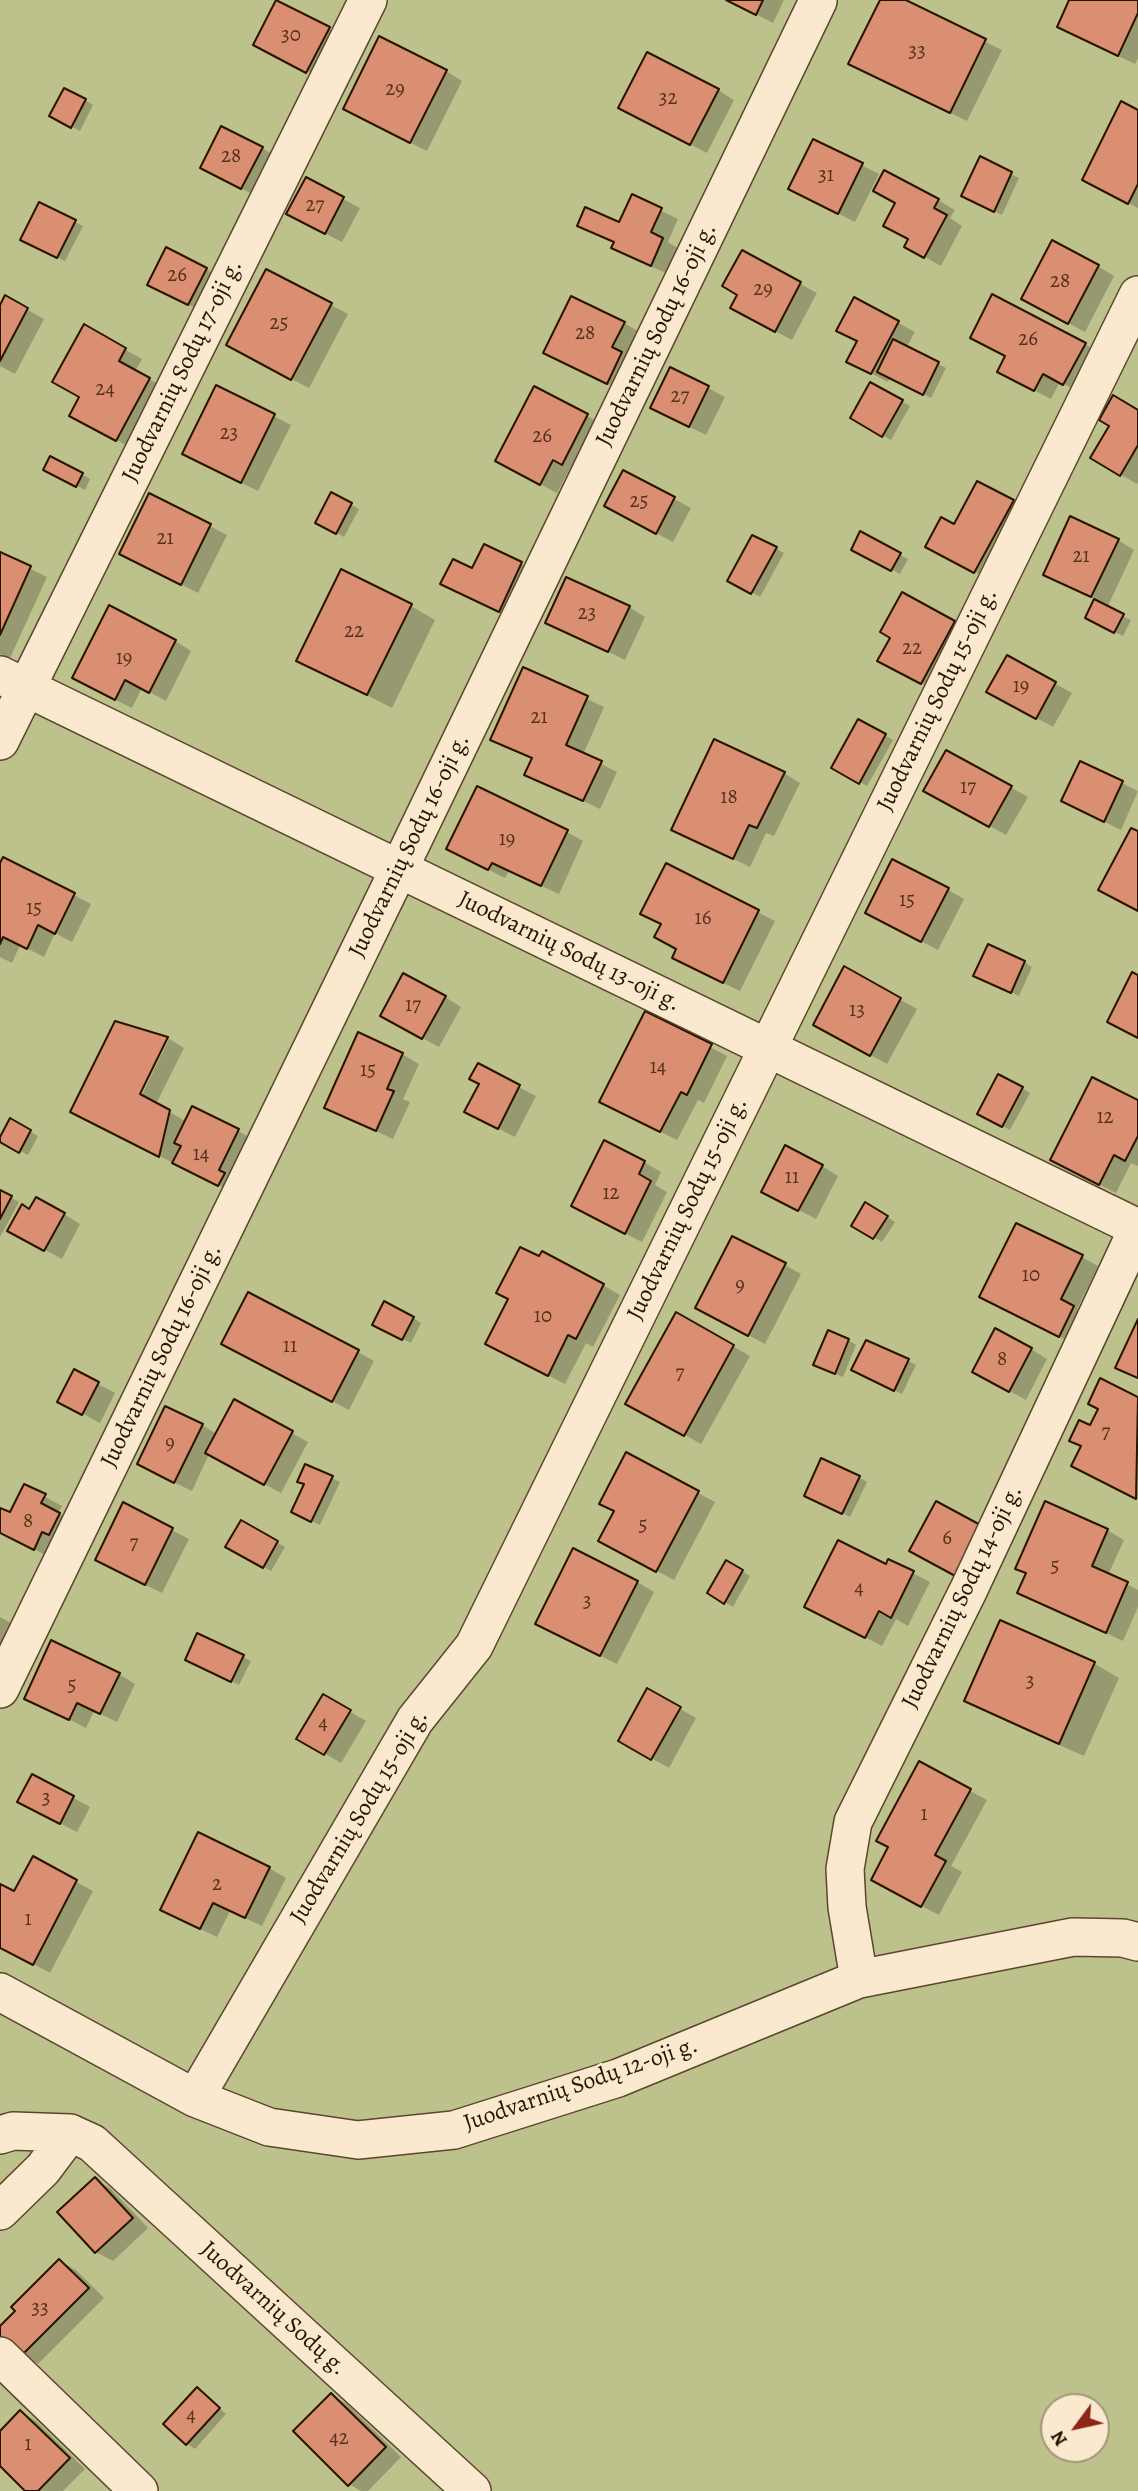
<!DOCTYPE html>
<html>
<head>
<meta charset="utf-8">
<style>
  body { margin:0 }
  #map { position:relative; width:1138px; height:2491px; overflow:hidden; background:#f7ddb4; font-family:Alegreya,serif }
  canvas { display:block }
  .north { position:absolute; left:1040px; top:2393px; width:70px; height:70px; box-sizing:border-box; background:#fae9ce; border:2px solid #a6947c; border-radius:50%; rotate:237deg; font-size:19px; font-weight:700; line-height:28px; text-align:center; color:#291400 }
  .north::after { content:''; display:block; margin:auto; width:24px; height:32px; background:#8f2418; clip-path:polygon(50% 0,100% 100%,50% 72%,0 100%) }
</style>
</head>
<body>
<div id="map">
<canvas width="1138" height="2491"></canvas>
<div class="north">N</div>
</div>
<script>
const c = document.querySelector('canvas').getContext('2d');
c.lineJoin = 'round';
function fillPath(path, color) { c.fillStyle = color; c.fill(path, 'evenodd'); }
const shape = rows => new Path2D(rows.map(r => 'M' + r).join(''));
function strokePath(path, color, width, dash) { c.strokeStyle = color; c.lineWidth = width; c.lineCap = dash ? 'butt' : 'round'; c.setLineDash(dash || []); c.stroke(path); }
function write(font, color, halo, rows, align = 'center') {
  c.font = font + ' Alegreya,serif'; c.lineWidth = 5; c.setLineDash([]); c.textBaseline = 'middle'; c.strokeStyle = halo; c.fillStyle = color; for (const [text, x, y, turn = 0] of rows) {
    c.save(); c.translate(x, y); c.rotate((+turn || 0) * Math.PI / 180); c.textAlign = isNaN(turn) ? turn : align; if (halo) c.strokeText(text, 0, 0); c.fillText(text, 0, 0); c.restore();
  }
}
fillPath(shape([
  [0,0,1138,0,1138,2491,0,2491],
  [1054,2407,1096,2407,1096,2449,1054,2449]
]), '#bdc18c');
fillPath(shape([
  [729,0,784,0,773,23],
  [882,0,902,0,1002,50,967,121,867,73],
  [1071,0,1138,0,1138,58,1135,64,1059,27],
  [329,29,345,38,315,75,270,52],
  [446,71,462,81,427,151,361,118],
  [718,90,734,100,707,153,637,117],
  [85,100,93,105,80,131,52,116],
  [1138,112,1138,208,1101,189],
  [814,141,879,174,855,222,807,198],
  [262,148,278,158,258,197,219,177],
  [980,159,1019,178,1002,215,971,200],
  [306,179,360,208,342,242,305,223],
  [633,197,678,219,668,242,679,249,668,274,630,257,613,248,615,243,579,225,620,224],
  [938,200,955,210,950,218,962,226,941,266,906,246],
  [75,222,83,226,65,261,30,244],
  [742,252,817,293,792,340,749,317,739,294],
  [1098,266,1114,276,1085,332,1040,308],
  [206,269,222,279,205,313,166,293],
  [267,271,348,314,309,388,244,354],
  [6,298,44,319,15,374,0,366,0,308],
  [855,299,915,332,906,348,946,368,931,398,890,378,888,382,865,370],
  [624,323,641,333,624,392,562,362],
  [85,327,142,359,135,371,166,389,133,449,71,415,81,397],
  [1085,344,1101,354,1081,393,1060,382,1051,399,1016,381],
  [871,384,910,406,891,440,852,418],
  [217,387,291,425,258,491,201,463],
  [535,388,604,425,579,473,570,468,557,493,514,470],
  [708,388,725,397,706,435,669,417],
  [1138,412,1138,483,1137,484,1092,458],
  [624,472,691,508,673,542,622,515],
  [53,474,82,474,90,479,85,490],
  [150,495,227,535,198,593,138,562],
  [332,495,359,509,344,537,318,523],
  [1013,501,1029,511,992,581,944,555,954,527],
  [861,534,908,559,900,574,853,549],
  [753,537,784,553,760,597,730,580],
  [1118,540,1134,550,1107,608,1131,620,1123,636,1087,618,1096,600,1045,574],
  [485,546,538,573,516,620,459,593],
  [0,554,47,577,10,658,0,654],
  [902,594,971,632,939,692,896,670,892,638],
  [411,606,435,620,392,708,298,660],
  [629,607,645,617,625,660,547,622],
  [175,641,191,651,166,701,142,688,132,708,90,687],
  [1007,657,1072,693,1053,727,1005,701],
  [524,669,604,707,583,755,617,772,600,809,527,774,533,759,493,739],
  [859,721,893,740,867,786,833,767],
  [947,752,1028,797,1006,835,926,791],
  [1081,763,1138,791,1121,830,1080,810],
  [784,773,800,783,774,836,766,833,750,867,690,838],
  [567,832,583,841,559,894,509,871,505,878,465,858],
  [4,859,91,904,72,942,55,933,44,957,20,945,12,963,0,957,0,867],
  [667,865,775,921,740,991,690,967,663,924],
  [948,890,964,899,938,950,883,922],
  [1024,962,1032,967,1019,996,983,979],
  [845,969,917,1009,887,1064,831,1034],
  [445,997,461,1007,439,1047,398,1025],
  [645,1013,727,1056,704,1103,698,1100,677,1140,618,1111],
  [116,1023,168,1038,184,1048,156,1104,185,1121,238,1131,254,1140,236,1194,89,1121],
  [165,1039,169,1039,138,1103,135,1101],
  [402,1054,419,1064,403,1099,410,1102,393,1139,326,1108],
  [478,1066,536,1096,515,1137,483,1121],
  [1022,1088,1030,1093,1010,1130,979,1114],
  [1138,1102,1138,1166,1131,1163,1116,1193,1069,1169],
  [11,1121,38,1136,28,1155,0,1140],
  [644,1162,661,1172,655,1185,667,1192,642,1242,589,1215],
  [822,1166,838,1176,816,1219,780,1200],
  [0,1192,19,1202,0,1237],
  [866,1204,895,1222,882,1242,853,1225],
  [30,1211,64,1214,80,1224,62,1259,26,1240],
  [1082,1257,1098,1266,1077,1309,1090,1317,1076,1345,998,1306],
  [785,1265,801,1274,765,1344,714,1317],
  [603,1285,620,1295,593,1347,586,1343,565,1384,504,1353],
  [677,1314,750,1356,701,1444,628,1403],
  [413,1318,421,1323,411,1343,382,1329],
  [848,1340,856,1345,843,1377,823,1369],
  [1031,1349,1047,1359,1026,1400,991,1381],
  [358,1352,374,1361,349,1410,239,1353],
  [908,1361,916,1365,902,1394,861,1374],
  [75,1372,115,1393,100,1423,76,1410],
  [1101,1381,1138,1399,1138,1499,1090,1475,1091,1427,1099,1409],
  [202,1425,217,1434,292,1433,308,1442,281,1493,209,1454,192,1491,155,1473],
  [627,1455,715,1502,674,1580,617,1550,616,1511],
  [859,1477,867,1482,850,1517,814,1499],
  [332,1478,340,1482,320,1525,301,1516],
  [24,1486,62,1506,58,1513,76,1524,51,1558,0,1531,0,1511,11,1514],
  [124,1505,189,1539,162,1593,113,1569],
  [241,1522,285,1547,271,1571,227,1547],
  [1107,1530,1124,1540,1108,1575,1138,1590,1138,1607,1123,1641,1019,1593],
  [889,1561,930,1582,908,1626,896,1619,882,1646,823,1616,887,1566],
  [727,1562,750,1576,733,1607,709,1593],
  [637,1582,654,1592,617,1664,554,1633],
  [0,1617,11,1623,0,1645],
  [1001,1622,1095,1664,1119,1678,1084,1756,990,1714,966,1700],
  [243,1657,251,1661,239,1685,195,1664],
  [119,1674,135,1684,117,1722,94,1711,86,1728,26,1698],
  [647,1690,696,1718,669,1768,620,1741],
  [323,1696,366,1721,341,1763,298,1738],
  [920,1764,987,1800,951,1866,962,1872,939,1915,889,1889,890,1847],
  [33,1776,90,1807,77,1832,36,1811],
  [33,1859,93,1891,50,1973,0,1946,0,1886,15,1894],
  [269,1868,286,1878,262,1926,230,1911,217,1937,179,1919],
  [95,2179,111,2189,148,2228,113,2261,96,2252],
  [60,2261,76,2270,104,2298,38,2364,22,2354,0,2333,0,2329],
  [197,2389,226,2414,195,2449,187,2444],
  [331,2395,347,2404,401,2457,368,2491,361,2491,349,2484],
  [21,2412,37,2422,85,2469,63,2491,28,2491,0,2464,0,2433]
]), '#0003');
const building = shape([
  [276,0,330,27,306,73,253,45,276,0],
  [726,0,763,0,756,15,726,0],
  [880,0,906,0,986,39,950,113,848,64,880,0],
  [1069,0,1138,0,1138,13,1118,56,1057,27,1069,0],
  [379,36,447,70,410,143,343,109,379,36],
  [647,52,719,89,690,145,618,108,647,52],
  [64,88,86,99,71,128,49,116,64,88],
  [1121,101,1138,110,1138,184,1128,204,1082,180,1121,101],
  [221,126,263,147,241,189,200,168,221,126],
  [813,139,863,163,838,214,788,189,813,139],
  [980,156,1012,172,994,212,961,196,980,156],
  [884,170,939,199,934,208,947,215,924,258,904,247,908,239,883,226,895,203,873,191,884,170],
  [306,177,344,197,325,234,286,214,306,177],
  [632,194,662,208,651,232,663,238,651,266,611,248,614,242,577,226,585,207,619,222,632,194],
  [39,202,76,220,57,258,20,240,39,202],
  [1052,240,1099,265,1068,324,1021,299,1052,240],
  [166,247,207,268,188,305,147,285,166,247],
  [742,250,801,282,775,332,730,308,737,295,722,286,742,250],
  [266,269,332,303,291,380,226,345,266,269],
  [992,294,1086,343,1063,385,1043,374,1034,391,997,372,1005,356,970,338,992,294],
  [5,295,28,308,0,361,0,305,5,295],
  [571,296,625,322,612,347,622,352,607,384,543,353,571,296],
  [854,297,899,321,871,374,846,362,857,341,836,331,854,297],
  [84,324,126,348,119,361,150,378,116,441,69,416,79,397,52,382,84,324],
  [893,339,939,362,923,395,877,372,893,339],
  [670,367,709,386,689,427,650,408,670,367],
  [870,382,903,400,882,437,850,418,870,382],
  [216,385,275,414,241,483,182,454,216,385],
  [534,386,588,414,562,465,553,460,540,485,495,461,534,386],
  [1113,395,1138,410,1138,445,1120,476,1090,458,1109,426,1099,420,1113,395],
  [50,456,83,473,76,487,43,470,50,456],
  [623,470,675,497,656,534,604,506,623,470],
  [977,481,1014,500,974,573,925,547,941,517,954,524,977,481],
  [331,492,352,503,336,534,315,523,331,492],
  [149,493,211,524,181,585,119,554,149,493],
  [1070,516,1119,539,1091,597,1043,575,1070,516],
  [860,531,901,553,891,571,851,550,860,531],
  [752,535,777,547,751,594,727,581,752,535],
  [484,544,522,562,499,612,440,584,453,559,472,568,484,544],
  [0,552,31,566,0,635,0,552],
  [341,569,412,604,367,695,296,661,341,569],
  [566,577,630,606,608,652,545,623,566,577],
  [902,592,955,621,921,684,877,661,890,638,880,632,902,592],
  [1094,599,1124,614,1114,633,1085,618,1094,599],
  [109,605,176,640,149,693,125,680,115,700,72,678,109,605],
  [1007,655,1056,682,1036,719,986,692,1007,655],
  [523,667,588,696,566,745,602,761,583,801,524,775,532,758,490,740,523,667],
  [858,719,886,734,859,784,831,768,858,719],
  [714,739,785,772,757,828,749,825,733,859,671,830,714,739],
  [946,750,1012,786,989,827,923,791,946,750],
  [1080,761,1123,781,1104,822,1061,801,1080,761],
  [477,786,568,830,541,886,492,863,488,870,446,849,477,786],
  [1131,828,1138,831,1138,911,1098,890,1131,828],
  [3,857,75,893,55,934,38,925,27,949,3,937,0,944,0,863,3,857],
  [892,859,949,888,921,942,865,913,892,859],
  [666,863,759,910,723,983,672,958,676,949,654,937,661,924,640,914,666,863],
  [988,944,1025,961,1011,993,973,976,988,944],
  [844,966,901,998,870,1056,813,1025,844,966],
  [1132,972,1138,975,1138,1038,1107,1022,1132,972],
  [403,973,446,996,422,1039,380,1016,403,973],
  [645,1011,712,1044,687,1095,681,1092,660,1132,599,1102,645,1011],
  [115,1021,168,1037,140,1094,170,1110,159,1157,70,1112,115,1021],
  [358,1032,403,1053,387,1089,394,1091,376,1131,324,1108,358,1032],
  [478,1063,520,1085,498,1129,464,1112,479,1084,469,1079,478,1063],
  [998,1074,1023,1087,1002,1127,977,1114,998,1074],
  [1092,1077,1138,1100,1138,1136,1125,1161,1114,1155,1099,1185,1050,1160,1092,1077],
  [192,1106,239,1129,219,1170,225,1173,218,1186,172,1163,181,1146,174,1143,192,1106],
  [10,1118,31,1130,19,1153,0,1142,0,1137,10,1118],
  [604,1140,645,1161,639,1174,651,1181,625,1234,571,1206,604,1140],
  [785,1145,823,1165,798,1211,761,1192,785,1145],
  [0,1190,12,1196,0,1219,0,1190],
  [36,1197,65,1213,44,1251,7,1231,22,1204,29,1209,36,1197],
  [865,1202,888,1216,873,1239,851,1226,865,1202],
  [1016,1223,1083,1255,1061,1299,1074,1306,1059,1337,979,1297,1016,1223],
  [732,1236,786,1263,748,1336,695,1308,732,1236],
  [520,1247,539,1256,542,1251,604,1284,576,1339,568,1335,548,1376,485,1344,508,1299,496,1293,520,1247],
  [248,1292,359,1350,332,1402,221,1344,248,1292],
  [384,1301,414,1317,402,1340,372,1325,384,1301],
  [676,1312,734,1345,684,1436,625,1404,676,1312],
  [1138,1319,1138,1378,1115,1368,1138,1319],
  [995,1328,1032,1348,1009,1392,972,1372,995,1328],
  [828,1330,849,1339,835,1374,813,1365,828,1330],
  [866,1340,909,1359,894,1391,851,1370,866,1340],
  [74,1369,99,1382,82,1415,57,1402,74,1369],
  [1100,1378,1138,1397,1136,1499,1071,1466,1081,1446,1069,1441,1079,1420,1090,1425,1098,1409,1088,1404,1100,1378],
  [234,1399,293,1431,264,1485,205,1453,234,1399],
  [165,1406,203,1424,174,1483,137,1464,165,1406],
  [626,1452,699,1491,656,1572,598,1541,614,1511,599,1504,626,1452],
  [821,1458,860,1476,842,1514,804,1496,821,1458],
  [305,1464,333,1476,311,1522,291,1512,304,1484,297,1482,305,1464],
  [24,1484,46,1494,41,1503,60,1513,49,1535,42,1532,34,1550,0,1533,0,1508,10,1512,24,1484],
  [936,1501,986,1528,959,1578,909,1551,936,1501],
  [1045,1501,1108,1529,1092,1566,1128,1582,1106,1633,1017,1593,1026,1573,1015,1569,1045,1501],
  [123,1502,173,1528,145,1585,95,1560,123,1502],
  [241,1520,278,1541,263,1568,225,1547,241,1520],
  [838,1540,886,1564,888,1559,914,1571,891,1618,879,1611,865,1638,804,1607,838,1540],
  [573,1548,638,1581,600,1656,535,1624,573,1548],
  [726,1560,743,1570,724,1604,707,1593,726,1560],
  [1000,1620,1095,1662,1059,1744,964,1701,1000,1620],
  [197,1633,244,1655,231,1682,185,1660,197,1633],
  [51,1640,120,1673,100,1714,77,1703,69,1720,24,1699,51,1640],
  [647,1688,681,1707,651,1760,618,1741,647,1688],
  [323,1694,351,1710,324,1755,296,1739,323,1694],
  [919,1761,971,1789,935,1855,946,1861,921,1907,871,1880,888,1847,876,1841,919,1761],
  [32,1774,74,1796,60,1824,17,1802,32,1774],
  [198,1832,270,1867,245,1918,213,1903,200,1929,160,1910,198,1832],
  [33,1856,77,1880,33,1965,0,1948,0,1884,14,1891,33,1856],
  [95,2177,133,2218,95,2253,57,2212,95,2177],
  [59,2259,89,2288,21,2356,0,2336,0,2326,15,2311,11,2307,59,2259],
  [197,2387,220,2408,186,2445,163,2424,197,2387],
  [331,2393,386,2447,348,2486,293,2431,331,2393],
  [20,2410,70,2458,38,2491,25,2491,0,2466,0,2431,20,2410]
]);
fillPath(building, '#da8e72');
strokePath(building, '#291400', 2);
const minor = shape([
  [0,675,1138,1228,968,1591,853,1822,845,1869,847,1907,859,1979],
  [0,741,368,0],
  [0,1689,399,869,818,1],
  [0,1992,195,2098,269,2127,358,2140,454,2130,618,2078,859,1979,1073,1937,1123,1938,1138,1942],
  [195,2098,415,1720,474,1646,1138,295],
  [0,2135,13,2131,70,2133,92,2143,472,2491],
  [0,2211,43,2169,70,2133],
  [0,2356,139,2491]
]);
strokePath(minor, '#5c462d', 40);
strokePath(minor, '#fae9ce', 37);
write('21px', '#55321c', null, [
  ["30",291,36],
  ["33",917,52],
  ["29",395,90],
  ["32",668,99],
  ["28",231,157],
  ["31",826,176],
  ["27",315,206],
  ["26",177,276],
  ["28",1060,282],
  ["29",763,290],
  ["25",279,324],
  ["28",585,334],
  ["26",1028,340],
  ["24",105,390],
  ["27",680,397],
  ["23",229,434],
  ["26",542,437],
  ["25",639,502],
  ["21",165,539],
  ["21",1081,557],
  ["23",587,614],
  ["22",354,632],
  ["22",912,649],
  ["19",124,659],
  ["19",1021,687],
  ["21",539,718],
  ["17",968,788],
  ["18",729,798],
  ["19",507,840],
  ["15",907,901],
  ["15",34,909],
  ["16",703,919],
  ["17",413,1006],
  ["13",857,1011],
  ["14",658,1068],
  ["15",368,1071],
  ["12",1105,1118],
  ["14",201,1155],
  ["11",792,1178],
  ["12",611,1194],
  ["10",1031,1276],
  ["9",740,1286],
  ["10",543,1317],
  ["11",290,1347],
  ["8",1002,1360],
  ["7",680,1374],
  ["7",1106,1433],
  ["9",170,1444],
  ["8",28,1522],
  ["5",643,1526],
  ["6",947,1539],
  ["7",134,1544],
  ["5",1055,1567],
  ["4",859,1589],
  ["3",587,1602],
  ["3",1030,1682],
  ["5",72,1686],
  ["4",323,1724],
  ["3",46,1799],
  ["1",924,1815],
  ["2",217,1885],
  ["1",28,1920],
  ["33",40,2309],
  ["4",191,2416],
  ["42",339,2439],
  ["1",28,2445]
]);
write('24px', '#291400', '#fae9ce', [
  ["Juodvarnių Sodų 16-oji g.",657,335,-64],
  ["Juodvarnių Sodų 17-oji g.",183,371,-64],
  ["Juodvarnių Sodų 15-oji g.",938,700,-64],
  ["Juodvarnių Sodų 16-oji g.",410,846,-64],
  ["Juodvarnių Sodų 13-oji g.",569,952,26],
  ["Juodvarnių Sodų 15-oji g.",688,1209,-64],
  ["Juodvarnių Sodų 16-oji g.",162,1356,-64],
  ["Juodvarnių Sodų 14-oji g.",963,1597,-64],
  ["Juodvarnių Sodų 15-oji g.",360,1817,-59],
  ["Juodvarnių Sodų 12-oji g.",581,2085,-19],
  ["Juodvarnių Sodų g.",273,2309,42]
]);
</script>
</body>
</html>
